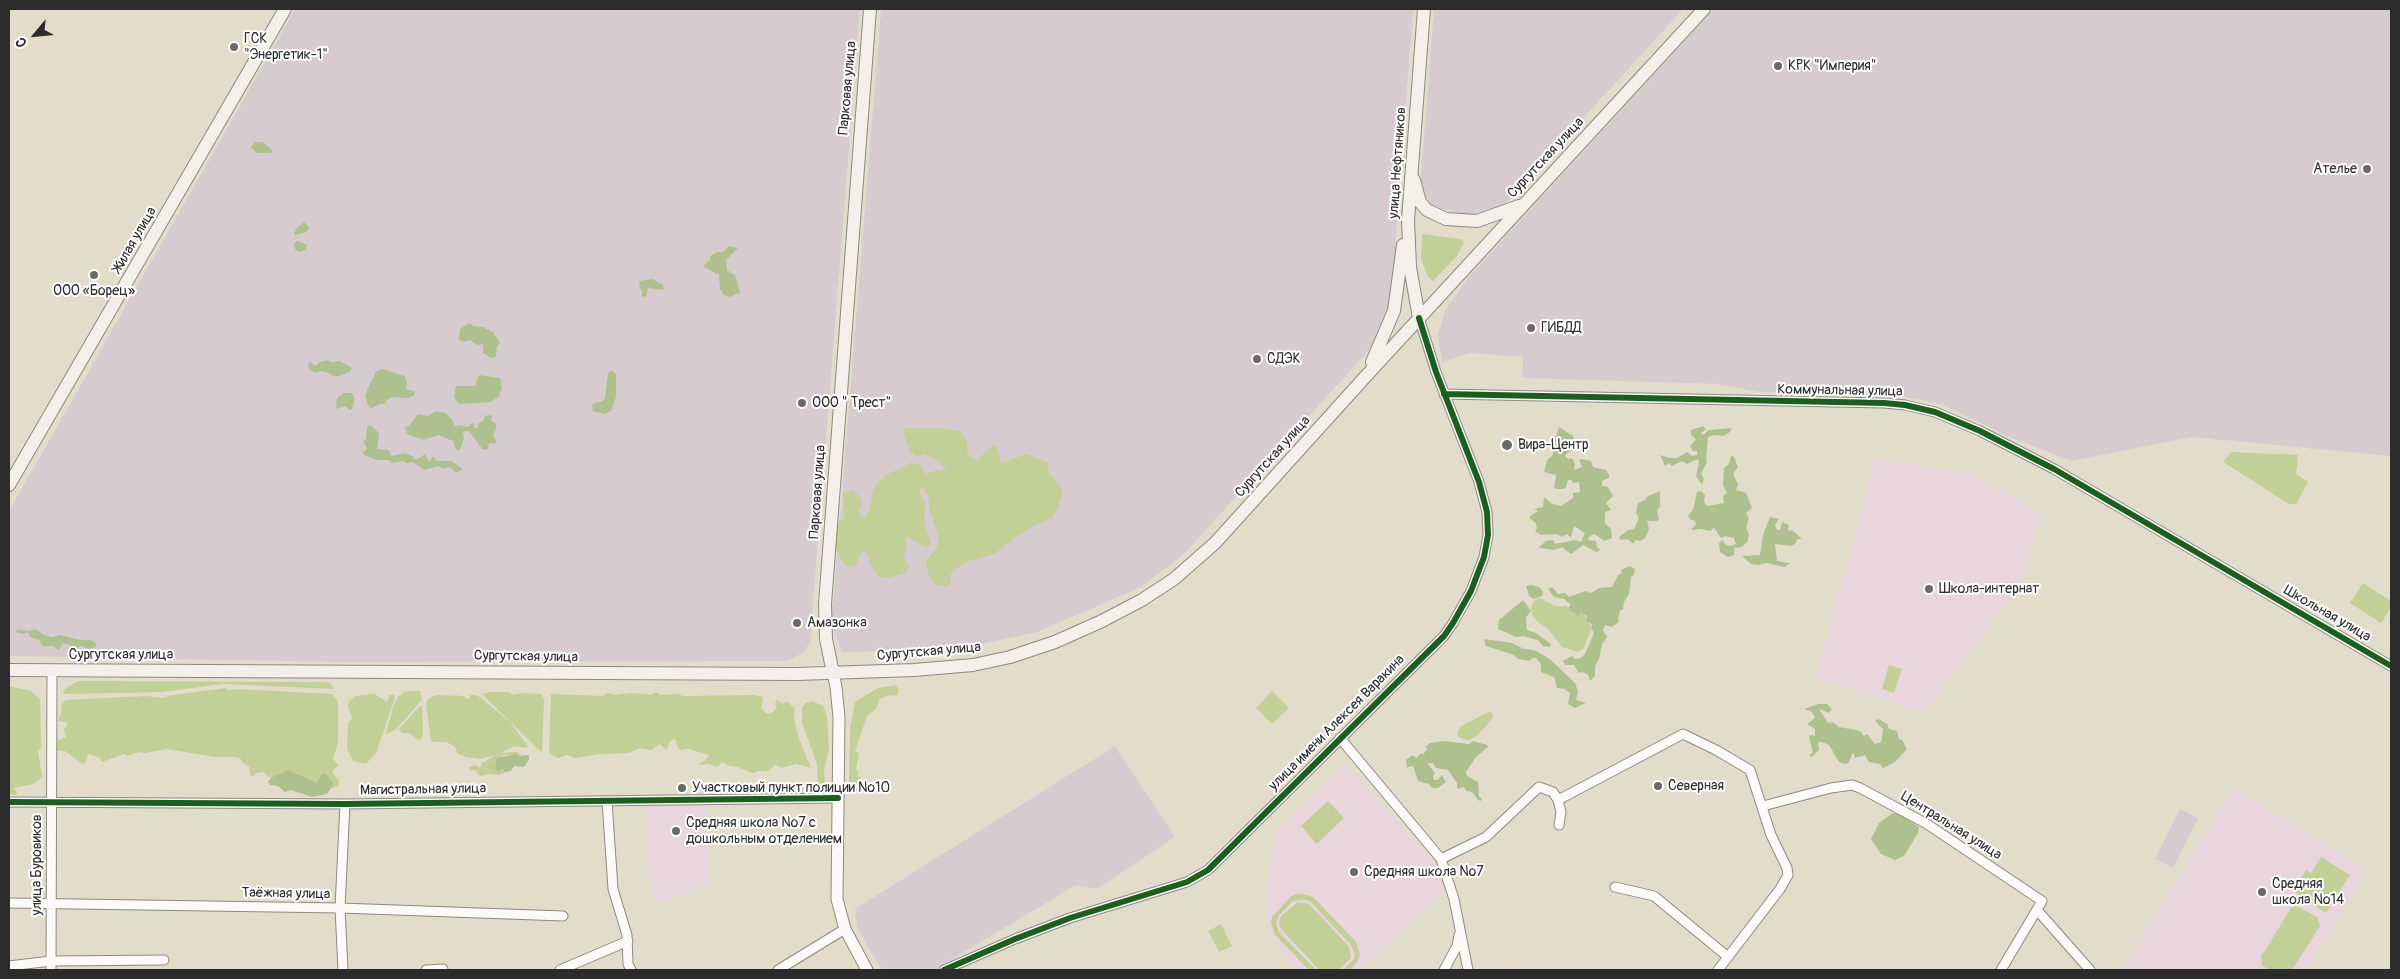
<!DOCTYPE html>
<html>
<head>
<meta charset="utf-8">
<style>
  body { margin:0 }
  #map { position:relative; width:2400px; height:979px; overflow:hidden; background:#e2ddcb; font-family:Pangolin,sans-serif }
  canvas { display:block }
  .frame { position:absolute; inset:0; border:10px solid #2b2b2b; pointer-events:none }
  .north { position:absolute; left:10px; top:10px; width:50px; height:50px; -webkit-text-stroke:4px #fff; paint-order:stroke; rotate:242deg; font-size:14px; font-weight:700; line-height:20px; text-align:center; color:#2b2b2b }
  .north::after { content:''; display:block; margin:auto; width:18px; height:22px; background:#2b2b2b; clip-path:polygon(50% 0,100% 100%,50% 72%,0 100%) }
</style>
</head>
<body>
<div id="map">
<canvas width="2400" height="979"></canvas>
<div class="frame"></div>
<div class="north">С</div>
</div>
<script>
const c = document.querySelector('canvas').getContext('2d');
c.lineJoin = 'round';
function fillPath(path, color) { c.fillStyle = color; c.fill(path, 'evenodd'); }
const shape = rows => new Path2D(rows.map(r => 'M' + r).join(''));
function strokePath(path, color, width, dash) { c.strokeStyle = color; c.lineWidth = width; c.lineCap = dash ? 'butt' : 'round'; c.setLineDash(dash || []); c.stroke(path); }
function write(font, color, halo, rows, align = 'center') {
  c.font = font + ' Pangolin,sans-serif'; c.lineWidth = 4; c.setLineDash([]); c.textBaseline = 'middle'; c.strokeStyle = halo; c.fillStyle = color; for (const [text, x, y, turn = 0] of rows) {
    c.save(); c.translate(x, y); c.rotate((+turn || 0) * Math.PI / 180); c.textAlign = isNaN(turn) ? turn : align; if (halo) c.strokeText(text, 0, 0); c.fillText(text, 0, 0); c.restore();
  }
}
fillPath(shape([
  [1875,459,1969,472,2041,514,2018,592,2012,603,2000,611,1924,712,1815,679],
  [1345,763,1432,859,1437,866,1444,892,1359,970,1293,970,1270,928,1265,896,1275,832],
  [2234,788,2368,871,2306,970,2121,970],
  [645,805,707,805,708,884,658,904,645,857],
  [1501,967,1516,968,1562,970,1499,970]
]), '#e8d6dc');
fillPath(shape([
  [295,9,860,9,810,641,806,651,787,661,343,662,9,656,9,511],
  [881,9,1413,9,1391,305,1378,340,1184,554,1141,587,1037,632,955,650,842,652,834,633,832,615],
  [1434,9,1683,9,1505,204,1478,213,1462,215,1433,206,1420,188],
  [1714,9,2391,9,2391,456,2192,437,2072,461,2007,436,1942,404,1899,396,1759,392,1717,384,1522,378,1523,357,1470,353,1442,362,1438,335,1445,311,1468,278],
  [1115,746,1175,837,1097,889,1076,885,934,970,882,970,857,928,855,909],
  [2180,809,2198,818,2173,868,2155,859]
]), '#d6ccd0');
fillPath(shape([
  [1422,234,1461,239,1464,242,1457,256,1433,281,1428,277,1421,258],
  [905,428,938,428,960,431,967,441,968,455,977,460,993,445,997,447,1001,463,1027,454,1049,463,1047,470,1062,489,1062,495,1056,512,1052,518,1029,528,994,554,969,561,953,570,950,576,951,582,948,586,936,585,931,580,926,566,926,561,937,548,939,538,930,511,928,495,924,488,919,489,920,494,925,502,924,522,931,545,925,547,908,537,904,537,907,545,904,556,909,566,905,573,887,578,879,577,872,568,867,554,862,551,856,565,849,567,844,564,835,548,837,527,839,521,844,518,843,493,852,490,860,497,862,506,858,511,865,519,869,511,873,490,879,481,888,474,911,463,918,464,926,474,938,470,948,471,933,457,924,455,917,456,911,453,905,437,903,429],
  [2231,452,2298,455,2296,474,2308,482,2296,504,2289,504,2223,462],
  [2363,583,2391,601,2391,607,2381,623,2350,603],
  [1540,598,1555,606,1566,606,1581,611,1589,621,1591,629,1584,648,1578,652,1562,647,1547,628,1538,622,1532,614,1531,606,1534,601],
  [1889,665,1902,669,1894,693,1882,689],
  [78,681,323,682,330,683,334,689,223,684,162,692,64,694,63,692,66,688],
  [895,685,899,689,897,695,886,696,879,700,876,709,867,716,855,751,859,753,856,770,859,772,857,776,860,778,858,790,853,794,850,792,849,784,850,729,855,702,878,688],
  [9,686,31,691,40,699,41,748,38,751,42,777,34,784,14,788,17,793,16,795,9,794],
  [226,688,228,690,239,689,332,694,338,701,338,742,333,759,339,765,333,770,333,774,339,781,339,786,332,788,331,782,321,779,317,783,305,780,299,774,285,771,274,778,267,776,264,772,256,773,253,777,250,775,249,766,243,763,240,758,232,757,215,757,167,749,145,753,139,752,127,756,124,754,102,762,99,757,88,754,84,765,65,751,55,750,54,747,58,741,63,738,66,738,64,729,67,726,66,722,58,721,61,713,62,704,66,700,146,696,163,698,172,695],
  [405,691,420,691,422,700,395,730,386,734,393,707,398,697],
  [1272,691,1289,708,1272,724,1256,708],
  [490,692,509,692,513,695,521,693,541,694,544,699,542,753,482,694],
  [656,692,660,695,678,694,683,696,755,695,763,697,761,708,766,713,770,714,777,708,775,704,777,700,783,704,787,701,795,709,794,717,798,736,811,768,796,764,782,768,775,764,769,771,759,771,752,773,738,767,729,766,722,762,718,767,709,764,697,765,706,760,709,755,688,749,680,750,677,746,676,740,673,739,669,742,667,750,659,744,652,750,640,748,629,753,600,754,575,758,567,755,558,758,550,754,549,750,551,694,603,696,607,693,615,695,631,693,651,695],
  [375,694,387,702,390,695,394,695,395,698,376,753,366,764,353,761,347,749,348,723,352,718,348,706,349,701,356,696],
  [436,695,464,696,467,699,470,698,470,695,476,695,481,698,510,722,528,746,526,748,514,746,500,753,517,752,523,755,503,755,501,770,505,772,500,775,488,774,481,776,478,775,476,770,471,771,468,768,474,765,480,768,482,763,495,755,481,759,466,757,458,754,455,747,447,742,431,742,426,704,428,699],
  [812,701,823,706,827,715,829,750,824,769,825,785,821,791,818,787,817,764,802,723,802,707,806,703],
  [420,706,422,706,423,733,420,741,409,733,402,733,399,729],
  [1488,712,1493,713,1492,719,1478,735,1469,740,1460,738,1457,734,1460,727],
  [1328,801,1344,818,1317,844,1301,826],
  [2321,857,2350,875,2340,891,2311,873],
  [2306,870,2340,891,2326,913,2293,891],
  [1296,894,1308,895,1314,898,1356,942,1360,954,1358,961,1350,970,1343,970,1354,959,1355,954,1351,945,1311,902,1306,900,1293,901,1279,915,1276,923,1279,932,1316,970,1309,970,1275,935,1271,923,1272,917,1290,897],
  [1298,902,1309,904,1349,947,1351,958,1339,970,1319,970,1282,930,1279,923,1281,916],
  [2296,906,2317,917,2320,926,2292,970,2269,970,2262,965,2261,957,2291,908],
  [1221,924,1232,946,1219,952,1208,931]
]), '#c2cf96');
fillPath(shape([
  [255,142,263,142,273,151,270,153,257,153,251,147],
  [304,222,309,227,306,232,295,235,294,233,297,228],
  [297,241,307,245,306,250,299,252,295,249,294,244],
  [729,246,738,248,726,260,727,270,735,275,740,292,730,297,724,295,720,289,719,275,703,266,710,260,710,256,717,252,723,252],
  [652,279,663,285,664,290,648,288,646,296,643,297,641,296,643,293,639,286,640,281],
  [469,323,474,326,483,327,493,332,500,343,497,347,496,357,491,358,483,353,483,344,477,345,470,340,465,342,459,340,460,329],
  [328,360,331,362,340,361,352,368,350,372,339,376,333,376,329,373,321,371,315,373,309,369,308,365,310,362,315,366,320,362],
  [382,369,404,376,407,382,406,389,414,391,415,395,408,398,392,397,387,400,385,404,380,404,370,409,365,397,368,388,376,372],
  [611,370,616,374,616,397,611,411,605,414,593,411,592,407,593,404,603,401,605,398,608,374],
  [479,375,500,378,502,389,499,393,500,395,491,402,459,404,454,397,456,386,475,386],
  [344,393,352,393,355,399,352,409,349,410,346,406,336,409,337,398],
  [436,411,446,413,453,421,454,426,459,425,468,427,473,422,475,428,478,428,478,424,484,420,485,416,492,415,491,420,496,424,496,429,493,435,497,442,495,444,489,443,488,449,483,450,469,431,466,431,463,432,464,439,459,451,456,449,453,441,438,435,424,440,407,434,405,427,409,426,418,414,428,416],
  [370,425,379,433,377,449,388,450,392,456,405,453,412,456,416,460,425,454,429,462,433,456,437,461,451,461,463,469,456,473,450,467,444,469,438,466,424,470,413,462,406,463,404,461,392,463,389,460,376,460,364,455,363,453,367,448,363,442,366,439,367,427],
  [1703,426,1706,429,1701,433,1703,435,1709,430,1732,428,1730,432,1723,436,1714,435,1708,437,1706,459,1707,462,1701,474,1704,479,1702,485,1696,476,1699,462,1698,459,1687,464,1682,461,1672,466,1669,463,1665,466,1660,455,1670,458,1677,458,1687,452,1692,456,1697,455,1697,451,1693,451,1690,446,1696,439,1691,435,1691,430],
  [1559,427,1573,436,1578,447,1576,450,1568,452,1565,456,1568,459,1572,458,1575,464,1574,470,1582,467,1579,460,1582,459,1591,461,1593,467,1606,470,1609,475,1609,478,1602,481,1602,486,1608,487,1613,496,1606,503,1611,510,1605,512,1605,523,1611,529,1612,538,1605,541,1594,534,1589,537,1588,540,1596,541,1597,547,1601,550,1596,552,1583,545,1571,554,1562,547,1554,550,1540,548,1539,547,1546,541,1553,540,1555,544,1575,540,1581,542,1585,533,1574,526,1571,538,1567,534,1562,537,1557,534,1541,535,1535,531,1537,528,1535,522,1530,519,1530,516,1538,511,1534,509,1543,507,1544,497,1552,504,1561,506,1573,498,1573,493,1580,492,1579,482,1573,483,1571,480,1568,480,1566,487,1563,489,1556,489,1554,487,1556,475,1544,472,1547,460,1553,455,1553,445],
  [1731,456,1734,457,1738,467,1733,474,1738,484,1736,490,1746,493,1752,508,1746,513,1749,518,1746,528,1749,534,1748,541,1742,547,1734,548,1734,555,1728,557,1720,552,1719,543,1722,540,1726,545,1731,546,1736,544,1734,538,1725,536,1721,538,1714,528,1710,531,1701,529,1693,530,1691,529,1696,525,1695,521,1690,519,1688,516,1693,510,1697,492,1701,491,1705,495,1704,502,1707,506,1724,503,1723,496,1727,493,1723,485,1724,468,1729,464],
  [1660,491,1660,507,1657,510,1659,519,1657,521,1647,521,1649,529,1645,538,1641,541,1635,540,1634,544,1627,539,1620,540,1619,537,1628,530,1634,529,1639,518,1636,513,1638,503,1645,500,1648,496],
  [1770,517,1779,519,1775,525,1777,530,1780,530,1782,522,1789,525,1788,531,1792,530,1802,539,1797,539,1796,543,1791,546,1775,544,1777,561,1790,563,1785,567,1766,563,1759,565,1751,564,1742,556,1760,555,1763,535],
  [1630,566,1635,569,1634,575,1631,577,1629,594,1624,602,1623,609,1620,611,1618,619,1619,622,1612,627,1605,625,1603,630,1607,637,1602,644,1599,659,1595,666,1595,676,1590,681,1588,675,1582,672,1579,673,1574,665,1565,665,1563,661,1572,656,1575,659,1581,658,1585,654,1594,633,1591,628,1592,624,1586,621,1587,616,1580,612,1578,618,1576,613,1569,610,1570,604,1564,599,1554,597,1548,589,1552,587,1558,594,1565,593,1569,597,1585,591,1591,593,1599,588,1612,587,1618,575,1622,573,1621,570],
  [1531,585,1539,587,1543,592,1542,596,1534,599,1529,596,1526,586],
  [1523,600,1531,611,1526,617,1527,630,1536,633,1551,644,1550,647,1543,646,1538,640,1523,636,1516,637,1498,629,1499,620],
  [17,629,28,631,36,629,44,635,52,637,60,635,80,640,91,640,95,643,96,647,89,649,81,646,77,648,63,643,59,650,53,646,43,646,39,640,30,637,28,632,22,634,16,632],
  [1484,639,1512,643,1524,649,1534,650,1550,659,1575,683,1578,691,1576,700,1586,703,1575,708,1568,704,1570,693,1564,689,1557,688,1554,677,1541,672,1541,664,1536,658,1532,658,1530,661,1518,659,1514,655,1486,646],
  [1818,704,1827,704,1832,709,1829,713,1819,709,1828,723,1833,722,1839,727,1856,730,1861,732,1864,736,1867,734,1875,744,1881,742,1882,737,1883,729,1875,721,1877,719,1880,720,1887,724,1889,729,1897,731,1899,739,1902,740,1907,749,1895,762,1883,768,1880,764,1869,762,1865,755,1855,758,1853,752,1849,762,1846,764,1839,762,1829,745,1822,742,1818,742,1819,750,1812,757,1809,756,1813,752,1809,737,1810,735,1815,736,1815,729,1807,724,1815,718,1812,712,1804,709],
  [1444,741,1469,744,1473,741,1487,745,1488,747,1476,757,1466,772,1467,776,1478,782,1479,796,1482,799,1481,801,1478,800,1472,792,1466,791,1464,787,1457,789,1457,783,1448,770,1436,768,1433,763,1427,763,1435,773,1433,776,1434,780,1438,780,1442,775,1446,782,1438,788,1432,788,1429,784,1418,781,1413,766,1405,768,1407,766,1406,760,1412,755,1417,758,1421,753,1423,755,1427,749,1426,746,1430,743],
  [516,754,520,756,529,755,529,760,524,767,514,766,511,771,505,772,502,769,498,772,495,769,497,758],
  [288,770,317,783,323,773,327,775,334,784,327,794,312,797,291,790,285,792,278,786,270,785,268,782,271,778],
  [1893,813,1899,814,1919,827,1918,833,1904,856,1895,860,1881,854,1871,839,1879,823]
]), '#afc08f');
const minor = shape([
  [1444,394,1884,403,1905,405,1935,412,1980,431,2054,469,2391,666],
  [1340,738,1441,859,1454,899,1468,970],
  [1558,800,1683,734,1716,750,1750,770,1771,835,1787,868,1788,875,1780,889,1718,970],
  [607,801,613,889,627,935,628,964,631,970],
  [9,802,345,804,838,798],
  [1763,806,1831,788,1852,785,1860,788,1927,824,2042,901,2001,970],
  [1441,859,1486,837,1539,787,1553,792,1558,800,1561,812,1559,825],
  [1615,887,1654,896,1728,957],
  [9,903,340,908,563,916],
  [2037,910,2090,970],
  [9,966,51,961,164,960],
  [51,970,52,670],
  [343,970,340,908,345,804],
  [426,970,443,969],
  [560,970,628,941],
  [778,970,845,929],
  [944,970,1015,939,1070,918,1187,882,1208,870,1444,636,1453,623,1471,591,1484,557,1488,535,1487,512,1479,482,1436,372,1419,318],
  [1444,970,1457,946,1459,935]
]);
const tertiary = shape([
  [833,673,836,687,839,717,837,899,845,929,867,970]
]);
const secondary = shape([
  [1414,180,1420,202,1427,210,1446,219,1477,221,1519,206],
  [1419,318,1410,267,1408,220,1424,9],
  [1372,362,1394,311,1403,245],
  [9,485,285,9],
  [9,670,797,674,914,670,973,665,1010,657,1055,642,1102,621,1142,600,1174,579,1215,543,1366,376,1704,9],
  [833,673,826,639,825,604,870,9]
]);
strokePath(minor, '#8c8981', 11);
strokePath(tertiary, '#8c8981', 13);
strokePath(secondary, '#8c8981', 14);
strokePath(minor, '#fbfaf7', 9);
strokePath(tertiary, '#fbfaf7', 11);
strokePath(secondary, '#f3f0e9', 12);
strokePath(shape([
  [1444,394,1884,403,1905,405,1935,412,1980,431,2054,469,2391,666],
  [9,802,345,804,838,798],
  [944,970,1015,939,1070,918,1187,882,1208,870,1444,636,1453,623,1471,591,1484,557,1488,535,1487,512,1479,482,1436,372,1419,318]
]), '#1b5e20', 6);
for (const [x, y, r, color] of [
  [234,47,5,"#6b6963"],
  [1778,66,5,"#6b6963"],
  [2367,169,5,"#6b6963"],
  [94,275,5,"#6b6963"],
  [1531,328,5,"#6b6963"],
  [1257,359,5,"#6b6963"],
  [802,403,5,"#6b6963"],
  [1507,445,6,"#6b6963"],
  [1929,589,5,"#6b6963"],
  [797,623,5,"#6b6963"],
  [1658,786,5,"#6b6963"],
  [682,788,5,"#6b6963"],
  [676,831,5,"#6b6963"],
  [1354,872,5,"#6b6963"],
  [2262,892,5,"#6b6963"]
]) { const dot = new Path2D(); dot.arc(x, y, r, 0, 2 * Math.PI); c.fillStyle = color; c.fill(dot); strokePath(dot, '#fff', 2); }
write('14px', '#2b2b2b', '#fff', [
  ["ГСК",244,39],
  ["\"Энергетик-1\"",244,55],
  ["КРК \"Империя\"",1788,66],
  ["Ателье",2357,169,"right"],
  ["ООО «Борец»",94,291,"center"],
  ["ГИБДД",1541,328],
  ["СДЭК",1267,359],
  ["ООО \" Трест\"",812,403],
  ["Вира-Центр",1518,445],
  ["Школа-интернат",1939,589],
  ["Амазонка",807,623],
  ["Северная",1668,786],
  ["Участковый пункт полиции №10",692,788],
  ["Средняя школа №7 с",686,823],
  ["дошкольным отделением",686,839],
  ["Средняя школа №7",1364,872],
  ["Средняя",2272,884],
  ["школа №14",2272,900]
], 'left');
write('14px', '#2b2b2b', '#fff', [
  ["Парковая улица",848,88,-85],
  ["Сургутская улица",1546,158,-47],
  ["улица Нефтяников",1398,163,-86],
  ["Жилая улица",135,240,-60],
  ["Коммунальная улица",1840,391,1],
  ["Сургутская улица",1273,457,-48],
  ["Парковая улица",818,492,-86],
  ["Школьная улица",2327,614,30],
  ["Сургутская улица",929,652,-5],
  ["Сургутская улица",121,655],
  ["Сургутская улица",526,657,1],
  ["улица имени Алексея Варакина",1337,723,-45],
  ["Магистральная улица",423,790,-1],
  ["Центральная улица",1951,826,32],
  ["улица Буровиков",37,865,-90],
  ["Таёжная улица",286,894,1]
]);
</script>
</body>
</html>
